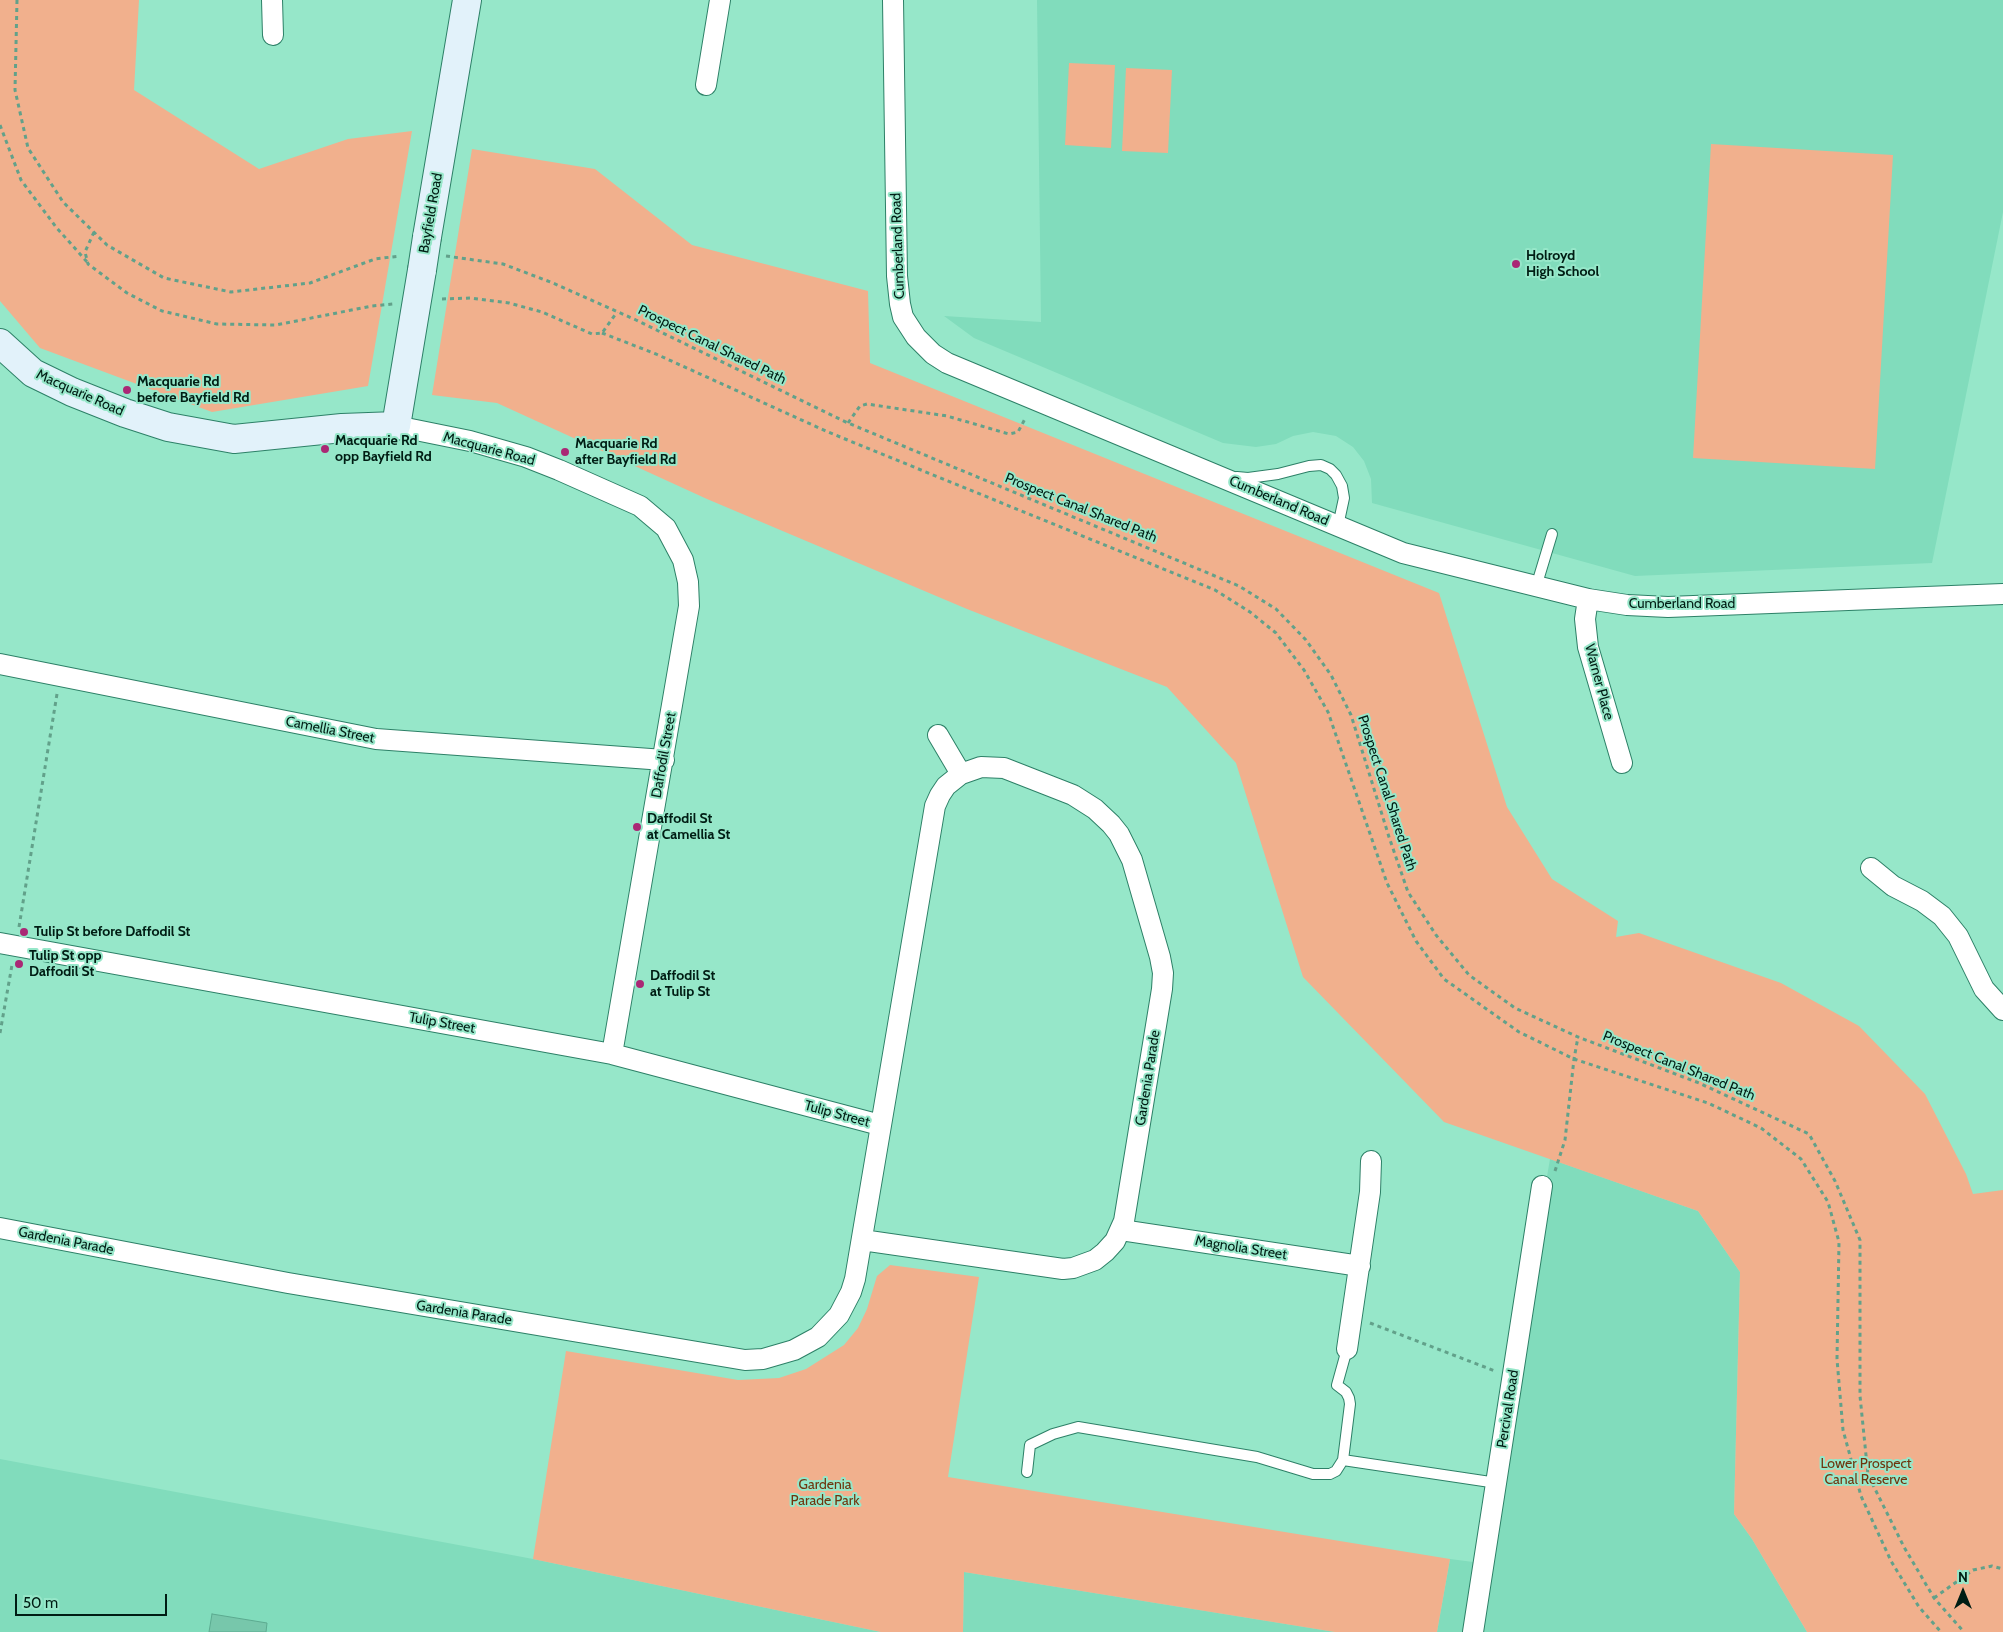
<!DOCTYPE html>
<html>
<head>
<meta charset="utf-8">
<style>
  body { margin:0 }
  #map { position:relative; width:2003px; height:1632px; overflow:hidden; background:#96e7c9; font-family:Cabin,sans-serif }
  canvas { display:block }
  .north { position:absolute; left:1938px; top:1567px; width:50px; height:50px; -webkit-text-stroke:4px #96e7c9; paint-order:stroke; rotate:0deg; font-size:14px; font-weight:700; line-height:20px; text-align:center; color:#001d14 }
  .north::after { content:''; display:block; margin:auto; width:18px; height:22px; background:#001d14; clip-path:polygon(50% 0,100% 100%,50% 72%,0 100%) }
  .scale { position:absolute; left:15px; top:1594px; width:152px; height:22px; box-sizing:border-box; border:2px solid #001d14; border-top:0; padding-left:6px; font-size:15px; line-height:18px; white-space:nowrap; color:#001d14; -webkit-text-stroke:4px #96e7c9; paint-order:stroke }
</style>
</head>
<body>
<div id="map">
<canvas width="2003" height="1632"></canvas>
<div class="north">N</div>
<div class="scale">50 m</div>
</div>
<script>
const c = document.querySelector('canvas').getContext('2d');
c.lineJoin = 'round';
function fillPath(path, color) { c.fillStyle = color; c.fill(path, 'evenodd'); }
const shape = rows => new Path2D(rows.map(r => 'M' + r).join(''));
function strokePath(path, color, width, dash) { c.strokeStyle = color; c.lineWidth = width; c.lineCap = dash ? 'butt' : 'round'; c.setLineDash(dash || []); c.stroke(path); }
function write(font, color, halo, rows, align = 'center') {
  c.font = font + ' Cabin,sans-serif'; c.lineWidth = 4; c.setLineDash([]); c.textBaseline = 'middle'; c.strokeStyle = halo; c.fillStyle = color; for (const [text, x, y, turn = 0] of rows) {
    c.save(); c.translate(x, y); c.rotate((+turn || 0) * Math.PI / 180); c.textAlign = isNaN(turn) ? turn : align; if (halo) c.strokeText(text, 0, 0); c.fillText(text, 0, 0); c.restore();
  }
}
fillPath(shape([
  [1037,0,2003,0,2003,212,1932,563,1635,576,1372,503,1371,479,1364,461,1353,447,1336,436,1313,432,1293,436,1276,444,1256,447,1223,443,974,338,944,316,1041,322],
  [1550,1159,1698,1211,1740,1272,1734,1514,1752,1539,1807,1632,1437,1632,1450,1559,1481,1563],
  [0,1459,533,1559,881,1632,0,1632],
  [964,1572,1335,1632,963,1632]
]), '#81dcbc');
fillPath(shape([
  [0,0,139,0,134,90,259,169,348,139,412,131,368,386,212,412,40,348,0,301],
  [1069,63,1115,65,1111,148,1065,145],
  [1126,68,1172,70,1168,153,1122,151],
  [1711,144,1893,155,1875,469,1693,458],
  [472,149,595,169,692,245,868,291,870,363,1439,593,1507,807,1552,879,1618,921,1616,937,1639,933,1781,983,1859,1026,1925,1094,1966,1174,1973,1194,2003,1190,2003,1632,1807,1632,1752,1539,1734,1514,1740,1272,1698,1211,1444,1122,1303,977,1236,763,1167,687,967,609,707,499,497,403,432,395],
  [890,1265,979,1277,948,1477,1450,1559,1437,1632,1335,1632,964,1572,963,1632,881,1632,533,1559,566,1351,738,1380,779,1378,806,1369,844,1345,858,1328,867,1309,877,1276]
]), '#f1b08d');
const building = shape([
  [212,1614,267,1623,266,1632,209,1632,212,1614]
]);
fillPath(building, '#77c7ab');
strokePath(building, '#5cab90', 1);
const lane = shape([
  [1237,477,1248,478,1278,474,1309,466,1321,465,1330,469,1336,475,1342,486,1344,498,1338,526],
  [1536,587,1552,534],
  [1347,1349,1337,1385,1346,1392,1349,1398,1350,1404,1343,1460,1497,1483],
  [1027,1472,1030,1445,1053,1434,1078,1427,1257,1457,1313,1474,1330,1474,1336,1471,1343,1460]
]);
const street = shape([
  [272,0,273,35],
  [893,0,897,276,900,304,903,317,916,337,933,354,947,363,1403,553,1588,599,1627,605,1668,607,2003,594],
  [706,85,720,0],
  [396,426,470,441,526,457,559,470,640,506,666,528,683,560,688,582,689,606,612,1054],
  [1588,599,1585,619,1588,647,1622,763],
  [0,664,376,739,664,760],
  [938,735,961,774],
  [1871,868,1893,886,1922,901,1942,916,1958,936,1984,989,2003,1010],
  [0,943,612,1054,880,1125],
  [0,1228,288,1283,745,1360,763,1359,794,1350,818,1337,839,1315,851,1292,855,1279,935,806,940,795,946,786,961,774,981,767,1004,768,1073,795,1095,809,1111,824,1119,834,1132,860,1160,957,1163,973,1162,989,1124,1221,1115,1241,1105,1252,1095,1260,1073,1268,1063,1269,862,1240],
  [1121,1230,1360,1266],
  [1347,1349,1370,1192,1371,1161],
  [1473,1632,1542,1186]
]);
const secondary = shape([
  [427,237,467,0],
  [0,343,33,373,72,392,125,413,168,427,234,439,342,428,396,426,422,270]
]);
strokePath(lane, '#2d8067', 12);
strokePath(street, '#2d8067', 22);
strokePath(secondary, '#2d8067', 30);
strokePath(shape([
  [17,0,15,90,28,148,63,202,107,245,164,278,231,292,310,283,375,259,400,256],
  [0,125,21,180,56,227,87,262],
  [94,232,85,252,88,264,127,293,162,311,217,324,276,325,372,306,393,304],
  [446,256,503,264,553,283,636,320,848,423,1239,586,1276,609,1306,640,1331,675,1351,715,1389,837,1408,892,1436,935,1469,975,1515,1008,1578,1037,1699,1083,1809,1134,1835,1181,1860,1240,1860,1396,1868,1475,1904,1547,1934,1598,1964,1632],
  [442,299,471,298,509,303,542,312,592,334,602,333,617,312],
  [602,333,656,354,828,432,1215,590,1250,612,1276,633,1304,670,1328,712,1387,883,1416,941,1444,979,1519,1032,1574,1059,1708,1103,1761,1128,1801,1159,1828,1202,1839,1242,1837,1359,1843,1430,1861,1496,1891,1561,1919,1607,1941,1632],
  [848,423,860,406,867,404,947,416,1009,434,1018,432,1026,417],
  [19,927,57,694],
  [0,1033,12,965],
  [1555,1171,1565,1140,1574,1059,1578,1037],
  [1370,1323,1495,1371],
  [1934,1598,1973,1570,1992,1566,2003,1569]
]), '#62a18a', 3, [4, 4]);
strokePath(lane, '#fff', 10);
strokePath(street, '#fff', 20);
strokePath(secondary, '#e2f2fa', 28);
const secondaryBridge = shape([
  [422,270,427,237]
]);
strokePath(secondaryBridge, '#2d8067', 30, []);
strokePath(secondaryBridge, '#e2f2fa', 28);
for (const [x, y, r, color] of [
  [1516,264,5,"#aa2875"],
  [127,390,5,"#aa2875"],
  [325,449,5,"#aa2875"],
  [565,452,5,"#aa2875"],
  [637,827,5,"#aa2875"],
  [24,932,5,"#aa2875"],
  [19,964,5,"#aa2875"],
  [640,984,5,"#aa2875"]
]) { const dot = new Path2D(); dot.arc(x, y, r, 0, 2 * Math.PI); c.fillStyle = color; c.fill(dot); strokePath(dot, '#96e7c9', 2); }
write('14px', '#001d14', '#96e7c9', [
  ["Bayfield Road",431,213,-80],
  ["Cumberland Road",898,246,-92],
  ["Prospect Canal Shared Path",712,345,26],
  ["Macquarie Road",80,393,24],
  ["Macquarie Road",489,449,15],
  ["Cumberland Road",1279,501,23],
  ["Prospect Canal Shared Path",1081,508,22],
  ["Cumberland Road",1682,604],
  ["Warner Place",1599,682,75],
  ["Camellia Street",330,730,11],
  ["Daffodil Street",664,755,-80],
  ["Prospect Canal Shared Path",1387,793,72],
  ["Tulip Street",442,1023,10],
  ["Prospect Canal Shared Path",1679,1066,22],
  ["Gardenia Parade",1148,1078,-81],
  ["Tulip Street",837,1114,15],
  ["Gardenia Parade",66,1241,11],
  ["Magnolia Street",1241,1248,9],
  ["Gardenia Parade",464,1313,9],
  ["Percival Road",1508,1409,-81]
]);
write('bold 14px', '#001d14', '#96e7c9', [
  ["Holroyd",1526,256],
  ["High School",1526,272],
  ["Macquarie Rd",137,382],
  ["before Bayfield Rd",137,398],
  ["Macquarie Rd",335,441],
  ["opp Bayfield Rd",335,457],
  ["Macquarie Rd",575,444],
  ["after Bayfield Rd",575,460],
  ["Daffodil St",647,819],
  ["at Camellia St",647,835],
  ["Tulip St before Daffodil St",34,932],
  ["Tulip St opp",29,956],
  ["Daffodil St",29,972],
  ["Daffodil St",650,976],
  ["at Tulip St",650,992]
], 'left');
write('14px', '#6f350e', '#96e7c9', [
  ["Lower Prospect",1866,1464],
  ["Canal Reserve",1866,1480],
  ["Gardenia",825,1485],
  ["Parade Park",825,1501]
]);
</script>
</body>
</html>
